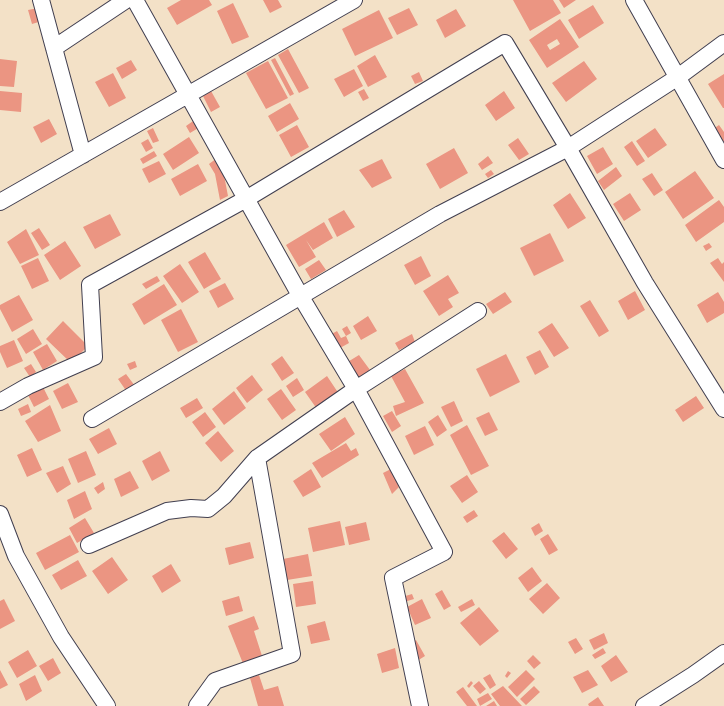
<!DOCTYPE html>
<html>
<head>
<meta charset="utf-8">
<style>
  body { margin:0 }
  canvas { display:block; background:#f3e1c7 }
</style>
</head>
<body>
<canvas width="724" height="706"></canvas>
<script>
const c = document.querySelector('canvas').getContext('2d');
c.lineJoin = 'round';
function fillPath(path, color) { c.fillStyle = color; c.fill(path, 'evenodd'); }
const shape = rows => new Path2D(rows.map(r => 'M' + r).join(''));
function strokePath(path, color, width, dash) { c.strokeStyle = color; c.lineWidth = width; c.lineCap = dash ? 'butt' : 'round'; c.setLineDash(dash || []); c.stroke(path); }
fillPath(shape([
  [181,0,209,0,212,5,177,25,167,8],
  [263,0,278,0,282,7,270,13],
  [513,0,553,0,561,13,530,31],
  [559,0,576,0,564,8],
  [233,3,249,37,232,44,217,11],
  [593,5,604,23,579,39,568,20],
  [38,8,42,21,32,24,28,10],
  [409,8,418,25,397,35,388,18],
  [456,9,466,26,445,38,436,20],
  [379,10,393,38,355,56,342,29],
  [560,19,579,47,547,68,529,40],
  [557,39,560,44,550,50,547,45],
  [288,49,309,88,299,93,278,55],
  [375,55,387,77,368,87,357,66],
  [275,58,294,94,290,96,271,60],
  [0,59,17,61,14,87,0,86],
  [131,60,137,70,122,79,116,68],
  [268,61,288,98,266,109,246,73],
  [584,61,597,79,566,102,552,83],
  [354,69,363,86,344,97,334,79],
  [419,72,423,81,415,84,411,76],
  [113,73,126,98,109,107,95,82],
  [724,74,724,108,723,108,708,84],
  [364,89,369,98,363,101,358,92],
  [0,91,22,93,21,112,0,110],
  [211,91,220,107,211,112,203,96],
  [504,91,515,108,496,121,485,105],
  [290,103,299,119,277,132,268,116],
  [49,119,57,134,41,143,33,127],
  [196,119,200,127,190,133,186,126],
  [297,125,309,147,291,157,279,135],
  [719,125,724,132,724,141,721,143,712,130],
  [153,128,159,141,153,143,147,131],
  [655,128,667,145,648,158,636,141],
  [189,137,199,153,173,170,163,154],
  [518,138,529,154,519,160,508,145],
  [148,139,153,148,146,152,141,143],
  [632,141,645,161,637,166,624,147],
  [603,147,613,164,597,174,587,156],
  [454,148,468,173,440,189,426,164],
  [154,151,157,156,143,164,140,159],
  [488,156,493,163,482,170,478,164],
  [217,158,223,170,228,196,220,200,215,174,209,164],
  [382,159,392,178,372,188,359,170],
  [159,161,166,174,149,183,142,169],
  [198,164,207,181,180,196,171,179],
  [616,167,622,176,604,190,598,181],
  [491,170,494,174,488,178,485,174],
  [695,171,714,198,683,219,665,192],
  [652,173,663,190,654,196,642,179],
  [570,193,586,218,568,229,553,205],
  [630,193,641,210,624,221,613,204],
  [719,200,724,207,724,222,696,242,685,225],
  [344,210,355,227,337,237,328,219],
  [110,214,121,235,95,249,83,227],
  [324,222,333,238,313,250,306,240,316,257,299,267,286,245],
  [39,228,50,245,42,250,31,233],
  [26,229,39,255,20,264,7,242],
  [550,233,564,261,534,276,520,248],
  [65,241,81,266,60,280,44,255],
  [709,243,712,247,706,251,703,246],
  [205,252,221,279,204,289,188,262],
  [421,256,431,276,415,285,404,265],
  [38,258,49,281,32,289,21,266],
  [718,258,722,264,724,262,724,282,710,263],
  [319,260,326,270,311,279,305,269],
  [180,264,199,292,182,303,163,276],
  [448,275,459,293,448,299,453,307,439,316,423,291],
  [157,276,160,281,146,289,142,284],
  [225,283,234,299,218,308,209,291],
  [164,284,177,305,144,325,132,304],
  [635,291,645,310,628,320,618,301],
  [505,292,512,302,493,314,486,304],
  [718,292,724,302,724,313,707,323,697,305],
  [19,295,33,320,12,332,0,309,0,305],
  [590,300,609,331,599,337,580,306],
  [181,309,198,342,178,352,161,320],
  [368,316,377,331,361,340,353,326],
  [63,321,88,346,71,363,46,339],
  [552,323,569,348,554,357,538,332],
  [347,326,351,333,346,336,342,329],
  [33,329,42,344,26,354,17,339],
  [337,331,341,338,346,336,349,343,340,348,328,336],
  [412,334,415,342,399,350,395,343],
  [14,340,23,361,7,368,0,352,0,346],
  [47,344,57,361,43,370,33,352],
  [540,350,549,367,535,375,526,357],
  [506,354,520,382,490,397,476,369],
  [359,355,370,370,357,379,346,363],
  [282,356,294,373,282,381,271,364],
  [135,361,137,367,130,370,127,364],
  [31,364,36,372,30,377,24,368],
  [405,369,424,403,396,416,393,406,405,402,391,376],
  [126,374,135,386,127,392,118,379],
  [252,375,263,390,247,403,236,388],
  [327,376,339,394,317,409,305,392],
  [297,378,304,390,293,397,286,386],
  [68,383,78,402,62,409,53,391],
  [43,387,49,399,34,407,28,395],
  [281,389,296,410,282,420,267,399],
  [234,391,246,408,224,425,212,409],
  [696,396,704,408,683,422,675,410],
  [197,398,203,408,186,418,180,408],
  [454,401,463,421,451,427,441,407],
  [28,404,31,412,21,416,18,409],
  [50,405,61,431,38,442,25,421],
  [392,411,401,426,392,432,383,416],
  [205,412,216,427,203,437,192,422],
  [489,412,498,430,485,436,476,418],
  [438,415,447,430,437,437,428,422],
  [345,417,355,434,331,451,319,434],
  [467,425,489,466,471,475,450,435],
  [425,426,434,445,414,455,405,436],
  [109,428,117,444,98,454,89,439],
  [218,431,234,451,221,462,205,443],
  [346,443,351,451,356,448,359,455,322,478,312,463],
  [32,448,42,470,27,477,17,455],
  [86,451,96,475,78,483,68,459],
  [160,451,170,471,152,481,142,461],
  [63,466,71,484,57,493,46,473],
  [311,469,321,487,303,497,293,481],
  [391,469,399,487,392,494,383,473],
  [130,471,139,488,121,497,114,479],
  [467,475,478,492,462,503,450,486],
  [103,482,105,489,98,494,94,488],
  [85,491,92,509,74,519,67,500],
  [474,510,478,516,467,523,463,517],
  [85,518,94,533,77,543,69,528],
  [340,521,345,545,313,552,308,528],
  [366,522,370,540,349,545,345,527],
  [539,523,543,531,535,536,531,528],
  [504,532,518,549,506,559,492,541],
  [548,534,558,550,549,555,540,539],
  [70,535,79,552,45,570,36,553],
  [250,542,254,558,229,565,225,548],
  [308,554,312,576,287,580,283,559],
  [112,557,128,580,108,594,92,571],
  [78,560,87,576,61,590,52,575],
  [171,564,181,581,162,593,152,576],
  [532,567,542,581,528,592,518,578],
  [313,581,316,604,296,607,293,584],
  [547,583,560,598,543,614,529,599],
  [442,590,451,606,444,610,435,594],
  [412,594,414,599,404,602,402,597],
  [239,596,243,611,226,616,222,601],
  [4,599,15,621,0,629,0,601],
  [422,599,431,618,415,625,407,607],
  [472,599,475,605,461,612,458,607],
  [479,607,499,631,480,646,460,623],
  [254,616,259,629,254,631,263,659,244,666,228,626],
  [325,621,330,640,311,644,307,626],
  [604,633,608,643,594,650,589,640],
  [576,638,583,649,575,654,568,642],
  [416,640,425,656,417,661,408,645],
  [395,648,399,668,382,673,377,654],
  [603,648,606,653,595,659,592,655],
  [28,650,37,666,17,678,8,662],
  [533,655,541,663,534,669,527,661],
  [616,655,628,672,611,682,601,666],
  [53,658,61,673,48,681,39,666],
  [0,670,8,685,0,689],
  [526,670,535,679,517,697,508,687],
  [588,670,598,685,582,693,573,677],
  [508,671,511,673,507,678,505,676],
  [490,674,496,685,490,689,483,678],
  [35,675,42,691,26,701,19,684],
  [259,675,264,690,278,686,284,706,258,706,250,678],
  [471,681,473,683,469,688,467,686],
  [479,681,486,689,480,694,473,686],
  [503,686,522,706,500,706,491,694],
  [534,686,540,692,526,705,520,699],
  [463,687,477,706,467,706,456,692],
  [488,693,492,699,480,706,477,699],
  [598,697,604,706,589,706,588,704],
  [494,701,497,706,486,706]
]), '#eb9582');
const minor = shape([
  [41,0,83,155],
  [135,0,301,297,356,389,444,552,393,578,420,706],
  [634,0,724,160],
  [54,48,126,0],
  [0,202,354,0],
  [0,402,28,386,94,357,90,285,246,199,505,43,568,148,645,283,724,409],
  [92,419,440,214,568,148,678,77,724,43],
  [0,514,16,556,61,637,107,706],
  [89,545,167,511,191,508,208,509,224,496,257,458,356,389,478,311],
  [197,706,215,681,292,654,257,458],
  [644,706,693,675,724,653]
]);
strokePath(minor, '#413f50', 18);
strokePath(minor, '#fff', 16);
</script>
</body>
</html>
